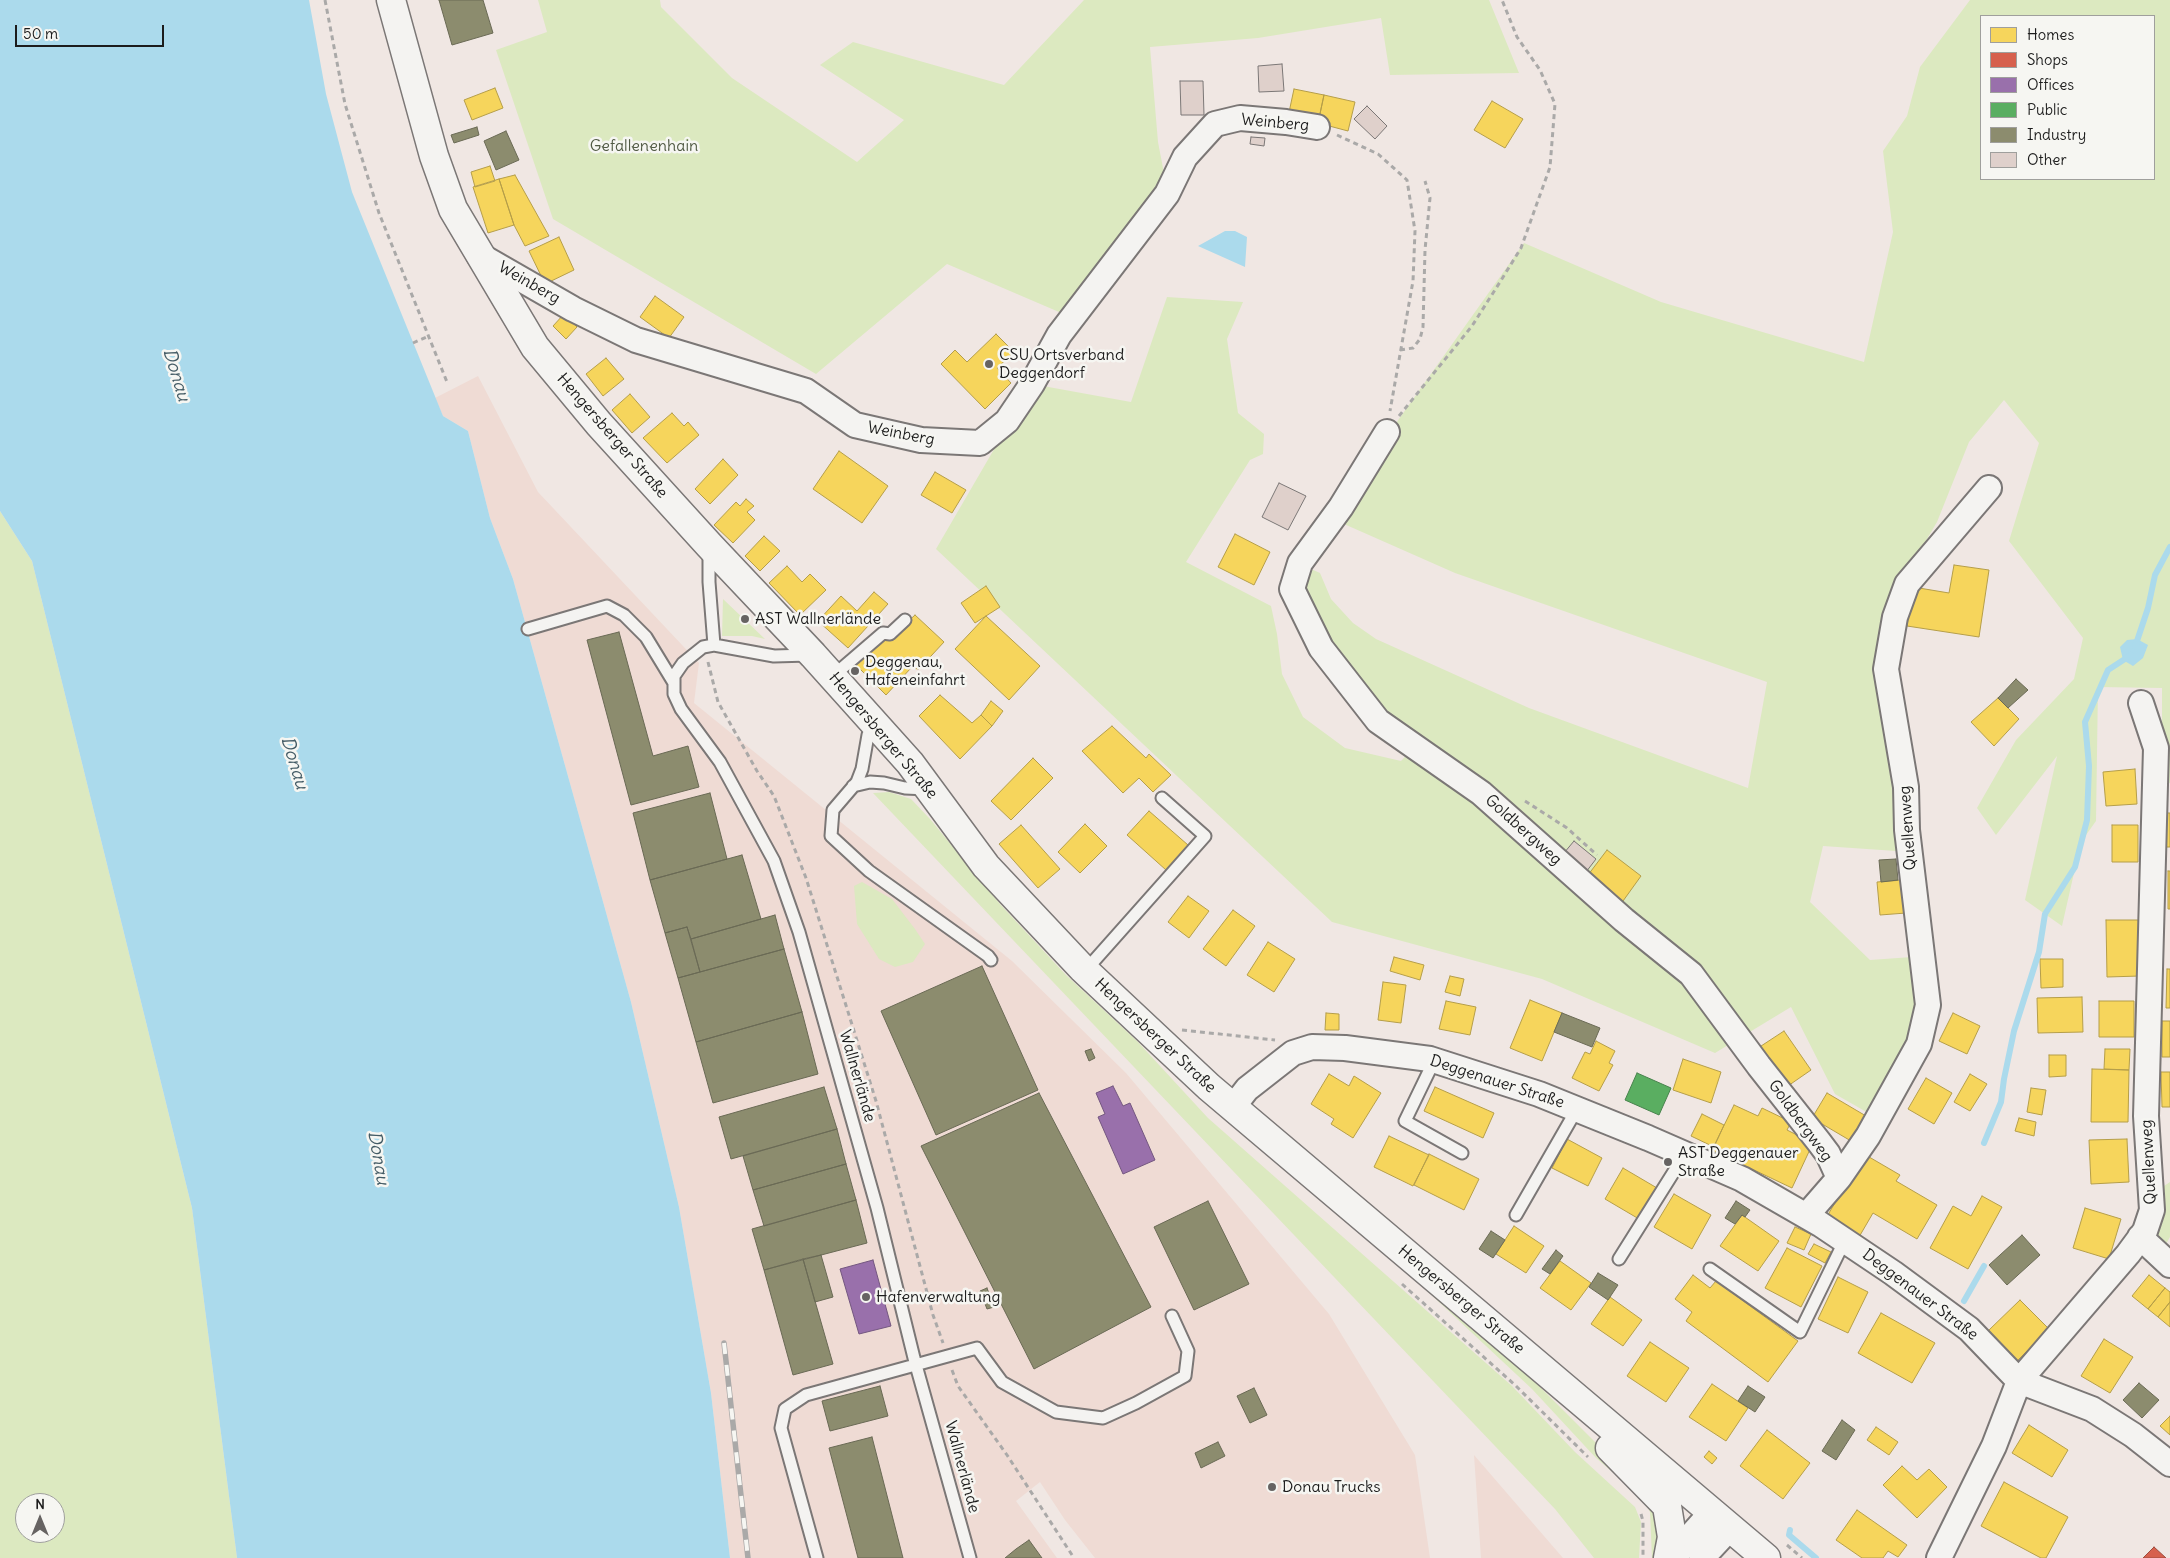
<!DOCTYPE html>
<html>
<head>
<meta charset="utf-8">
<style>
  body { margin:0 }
  #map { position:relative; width:2170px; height:1558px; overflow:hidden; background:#f0e7e3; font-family:Delius,sans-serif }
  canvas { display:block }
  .legend { position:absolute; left:1980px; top:15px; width:175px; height:165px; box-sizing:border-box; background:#f6f6f2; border:1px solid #9f9f9c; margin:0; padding:6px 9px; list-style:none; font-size:15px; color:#1c1c1c }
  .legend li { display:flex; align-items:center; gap:10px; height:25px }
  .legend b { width:25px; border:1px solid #9f9f9c }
  .north { position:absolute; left:15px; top:1493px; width:50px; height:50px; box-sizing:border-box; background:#f6f6f2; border:1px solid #9f9f9c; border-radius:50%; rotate:0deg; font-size:14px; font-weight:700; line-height:20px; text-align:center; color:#1c1c1c }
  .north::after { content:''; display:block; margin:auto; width:18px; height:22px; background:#666362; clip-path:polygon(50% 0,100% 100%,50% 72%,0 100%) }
  .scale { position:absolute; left:15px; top:25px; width:149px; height:22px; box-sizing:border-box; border:2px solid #1c1c1c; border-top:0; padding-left:6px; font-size:15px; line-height:18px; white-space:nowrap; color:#1c1c1c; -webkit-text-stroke:4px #f6f6f2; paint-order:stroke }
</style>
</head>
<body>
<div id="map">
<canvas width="2170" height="1558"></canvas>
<ul class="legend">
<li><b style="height:14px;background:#f6d55c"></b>Homes</li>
<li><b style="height:14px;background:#d6604d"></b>Shops</li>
<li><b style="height:14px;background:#9970ab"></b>Offices</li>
<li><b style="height:14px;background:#5aae61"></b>Public</li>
<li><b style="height:14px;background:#8c8c6e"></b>Industry</li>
<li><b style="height:14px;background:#dfd0cb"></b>Other</li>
</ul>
<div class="north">N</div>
<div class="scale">50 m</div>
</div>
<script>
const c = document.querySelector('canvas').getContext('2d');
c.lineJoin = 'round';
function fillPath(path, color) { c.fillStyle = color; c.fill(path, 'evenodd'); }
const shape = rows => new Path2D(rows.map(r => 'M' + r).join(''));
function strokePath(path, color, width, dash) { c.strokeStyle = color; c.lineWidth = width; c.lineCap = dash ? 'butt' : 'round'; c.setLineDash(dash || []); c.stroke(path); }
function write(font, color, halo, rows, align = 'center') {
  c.font = font + ' Delius,sans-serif'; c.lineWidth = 5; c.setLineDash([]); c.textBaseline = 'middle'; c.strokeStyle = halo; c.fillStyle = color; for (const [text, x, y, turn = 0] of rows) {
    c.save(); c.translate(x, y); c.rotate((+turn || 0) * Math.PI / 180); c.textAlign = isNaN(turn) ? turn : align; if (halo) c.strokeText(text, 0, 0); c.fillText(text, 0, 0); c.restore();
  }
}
fillPath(shape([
  [478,376,538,492,699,663,694,703,1012,961,1126,1073,1329,1314,1415,1455,1430,1558,1095,1558,1065,1520,1040,1482,1016,1501,1057,1558,730,1558,711,1393,679,1207,631,1002,513,579,490,518,468,431,443,416,435,398],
  [1474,1455,1563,1558,1481,1558]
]), '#efdbd4');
fillPath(shape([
  [538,0,660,0,661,7,732,78,857,162,904,120,820,65,853,42,1004,85,1084,0,1489,0,1519,73,1390,75,1381,18,1258,38,1150,47,1158,142,1168,194,1073,318,947,264,816,374,553,219,496,50,547,32],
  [1970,0,2170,0,2170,783,2162,782,2162,688,2098,687,2096,821,2081,842,2062,926,2025,900,2057,756,1996,835,1977,808,2016,740,2074,679,2083,638,2009,541,2039,443,2004,400,1969,442,1937,522,1914,561,1890,610,1901,794,1896,851,1823,846,1810,902,1870,960,1912,957,1922,989,1908,1041,1870,1114,1835,1094,1791,1007,1715,1053,1542,979,1332,922,936,549,1032,384,1131,402,1167,297,1243,302,1227,339,1238,413,1264,434,1263,454,1250,460,1186,562,1271,606,1277,634,1282,674,1303,717,1345,748,1401,761,1416,745,1380,719,1293,589,1302,565,1320,573,1331,599,1353,623,1376,639,1529,708,1748,788,1767,682,1455,573,1344,524,1389,433,1524,243,1661,302,1864,362,1893,232,1883,151,1907,116,1920,67],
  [1981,16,2154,16,2154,179,1981,179],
  [0,511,32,561,192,1208,237,1558,0,1558],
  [25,1503,55,1503,55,1533,25,1533],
  [723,599,765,639,752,636,722,636],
  [889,792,911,799,930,819,1000,904,1066,975,1137,1041,1208,1118,1512,1386,1575,1452,1635,1507,1641,1522,1639,1558,1594,1558,1555,1509,873,793],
  [862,882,892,899,915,929,925,944,913,962,895,967,879,959,857,924,854,886],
  [1226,1117,1519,1366,1604,1451,1652,1495,1661,1558,1652,1558,1650,1512,1645,1502,1636,1492,1596,1458,1532,1389,1409,1274,1268,1156],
  [2170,1182,2170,1237,2162,1251,2154,1242,2164,1186]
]), '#dce9c0');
fillPath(shape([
  [0,0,309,0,326,94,352,192,443,416,468,431,490,518,513,579,631,1002,679,1207,711,1393,730,1558,237,1558,192,1208,32,561,0,511],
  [1225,231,1235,231,1247,237,1245,267,1198,246],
  [2137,639,2148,645,2143,658,2133,666,2123,660,2120,647,2127,640]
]), '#abdaec');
const homes = shape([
  [495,88,503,108,472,120,464,100,495,88],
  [1294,89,1324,95,1318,123,1288,117,1294,89],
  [1324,95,1355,102,1348,131,1318,123,1324,95],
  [1492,101,1523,119,1505,148,1474,130,1492,101],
  [490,166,495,181,475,187,471,172,490,166],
  [515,175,549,236,525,246,514,225,499,179,515,175],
  [499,179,514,225,488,233,473,187,499,179],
  [559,237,574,270,545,284,529,251,559,237],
  [655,296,684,317,669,338,640,317,655,296],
  [564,314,577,327,566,339,553,326,564,314],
  [996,334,1014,352,997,368,1011,383,985,409,941,364,955,350,967,362,996,334],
  [606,358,624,379,603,396,586,374,606,358],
  [630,394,650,417,632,433,612,410,630,394],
  [672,413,684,426,688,422,699,435,667,463,643,438,672,413],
  [839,451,888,486,862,523,813,489,839,451],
  [723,459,738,475,710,504,695,489,723,459],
  [935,472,966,490,952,513,921,495,935,472],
  [746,499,754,506,747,512,755,520,733,543,714,525,736,502,740,506,746,499],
  [1235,534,1270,552,1254,585,1218,567,1235,534],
  [764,536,780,551,760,571,745,556,764,536],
  [1954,565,1989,570,1979,637,1907,626,1913,587,1949,593,1954,565],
  [787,566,802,582,810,574,826,590,800,615,769,583,787,566],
  [986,586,1000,607,975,623,961,603,986,586],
  [874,592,888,604,848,648,818,621,841,596,857,611,874,592],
  [915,615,944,642,919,669,911,668,886,695,854,663,882,637,887,641,915,615],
  [986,616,1040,666,1009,700,955,649,986,616],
  [940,695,972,723,981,715,992,726,960,759,919,716,940,695],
  [1998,698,2019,719,1994,746,1971,722,1998,698],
  [991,701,1003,711,992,726,981,715,991,701],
  [1112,726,1146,758,1149,754,1171,775,1153,792,1139,778,1123,793,1082,751,1112,726],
  [1033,758,1053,778,1011,820,991,801,1033,758],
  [2135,769,2137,804,2106,806,2103,772,2135,769],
  [1149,811,1188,845,1166,870,1127,835,1149,811],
  [2166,813,2170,813,2170,847,2166,847,2166,813],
  [1085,824,1107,846,1080,873,1058,852,1085,824],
  [1021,825,1060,869,1038,888,999,844,1021,825],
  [2112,825,2138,825,2138,862,2112,862,2112,825],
  [1607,850,1641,876,1623,901,1588,875,1607,850],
  [2168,871,2170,871,2170,909,2168,909,2168,871],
  [1903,880,1906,913,1880,915,1877,882,1903,880],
  [1188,896,1209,911,1189,938,1168,922,1188,896],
  [1233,910,1255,926,1226,966,1203,949,1233,910],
  [2106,920,2139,920,2140,976,2107,977,2106,920],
  [1268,942,1295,959,1274,992,1247,975,1268,942],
  [1394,957,1424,965,1420,980,1390,971,1394,957],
  [2040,959,2063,959,2063,987,2041,988,2040,959],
  [2167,969,2170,969,2170,1008,2166,1008,2167,969],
  [1450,976,1464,979,1460,996,1445,992,1450,976],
  [1383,982,1406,985,1401,1023,1378,1020,1383,982],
  [2082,997,2083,1032,2038,1033,2037,998,2082,997],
  [1530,1000,1562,1013,1542,1061,1510,1048,1530,1000],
  [1446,1001,1476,1007,1470,1035,1439,1029,1446,1001],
  [2099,1001,2134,1001,2134,1037,2099,1037,2099,1001],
  [1326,1013,1339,1014,1339,1030,1325,1030,1326,1013],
  [1953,1013,1980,1026,1967,1054,1939,1041,1953,1013],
  [2162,1021,2170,1021,2170,1057,2162,1057,2162,1021],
  [1784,1031,1811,1070,1785,1088,1758,1048,1784,1031],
  [1596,1041,1615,1051,1609,1063,1613,1065,1599,1091,1572,1078,1585,1052,1590,1054,1596,1041],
  [2105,1049,2130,1049,2129,1070,2104,1069,2105,1049],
  [2049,1055,2066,1055,2066,1076,2049,1077,2049,1055],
  [1683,1059,1721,1072,1711,1103,1673,1090,1683,1059],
  [2092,1069,2129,1070,2128,1122,2091,1122,2092,1069],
  [2161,1072,2170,1072,2170,1107,2162,1107,2161,1072],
  [1329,1074,1349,1086,1354,1076,1381,1093,1353,1138,1331,1124,1334,1119,1311,1104,1329,1074],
  [1970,1074,1987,1084,1970,1111,1954,1102,1970,1074],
  [1926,1078,1952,1093,1934,1124,1908,1109,1926,1078],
  [1435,1087,1494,1113,1483,1138,1424,1111,1435,1087],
  [2031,1088,2046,1090,2042,1115,2027,1112,2031,1088],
  [1827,1093,1866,1116,1851,1141,1812,1118,1827,1093],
  [1734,1105,1758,1116,1762,1108,1791,1122,1787,1130,1813,1143,1792,1188,1712,1150,1734,1105],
  [1702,1114,1724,1125,1714,1147,1691,1136,1702,1114],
  [2019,1118,2036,1122,2034,1136,2015,1131,2019,1118],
  [1389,1136,1429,1155,1413,1186,1374,1167,1389,1136],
  [1567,1139,1602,1158,1588,1186,1552,1168,1567,1139],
  [2127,1139,2129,1182,2091,1184,2089,1140,2127,1139],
  [1429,1154,1479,1179,1464,1210,1414,1185,1429,1154],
  [1864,1154,1900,1175,1896,1181,1937,1205,1917,1239,1873,1213,1859,1237,1826,1218,1864,1154],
  [1623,1168,1657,1188,1639,1219,1605,1199,1623,1168],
  [1674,1194,1711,1215,1692,1249,1654,1227,1674,1194],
  [1982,1196,2002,1207,1968,1269,1930,1248,1953,1206,1971,1216,1982,1196],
  [2085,1208,2121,1219,2109,1259,2073,1248,2085,1208],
  [1742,1215,1779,1241,1758,1271,1720,1246,1742,1215],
  [1514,1226,1544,1246,1526,1273,1496,1254,1514,1226],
  [1795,1227,1811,1234,1804,1250,1787,1243,1795,1227],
  [1814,1244,1831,1252,1825,1263,1808,1254,1814,1244],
  [1787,1248,1822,1266,1801,1307,1765,1288,1787,1248],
  [1560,1261,1591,1283,1571,1310,1540,1288,1560,1261],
  [1693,1275,1710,1288,1716,1281,1798,1341,1768,1382,1686,1321,1692,1312,1675,1299,1693,1275],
  [2149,1275,2165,1288,2148,1309,2132,1296,2149,1275],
  [1838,1277,1868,1292,1848,1333,1818,1319,1838,1277],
  [2165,1288,2170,1292,2170,1302,2158,1317,2148,1309,2165,1288],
  [1610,1297,1642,1320,1623,1346,1591,1324,1610,1297],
  [2020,1300,2049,1329,2017,1361,1988,1331,2020,1300],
  [2170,1302,2170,1327,2158,1317,2170,1302],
  [1881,1313,1935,1343,1912,1383,1858,1353,1881,1313],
  [2104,1339,2133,1357,2110,1393,2081,1376,2104,1339],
  [1650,1342,1689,1368,1666,1402,1627,1376,1650,1342],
  [1712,1384,1748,1408,1726,1441,1689,1417,1712,1384],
  [2170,1416,2170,1435,2160,1426,2170,1416],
  [2029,1425,2068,1450,2052,1477,2012,1453,2029,1425],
  [1876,1427,1898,1442,1889,1455,1867,1440,1876,1427],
  [1767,1430,1810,1463,1783,1499,1740,1466,1767,1430],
  [1709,1451,1717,1458,1712,1464,1704,1457,1709,1451],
  [1902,1466,1917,1480,1929,1469,1947,1487,1917,1518,1883,1485,1902,1466],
  [2004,1482,2068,1517,2046,1558,2041,1558,1981,1526,2004,1482],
  [1857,1510,1907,1545,1898,1557,1888,1551,1883,1558,1862,1558,1836,1540,1857,1510]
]);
fillPath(homes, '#f6d55c');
strokePath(homes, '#b59e49', 1);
const shops = shape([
  [2154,1547,2166,1558,2143,1558,2154,1547]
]);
fillPath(shops, '#d6604d');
strokePath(shops, '#9e4c3e', 1);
const offices = shape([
  [1113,1086,1123,1106,1130,1103,1155,1160,1123,1174,1098,1117,1105,1114,1096,1093,1113,1086],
  [873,1260,891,1326,859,1334,840,1269,873,1260]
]);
fillPath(offices, '#9970ab');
strokePath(offices, '#745780', 1);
const public = shape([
  [1637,1073,1671,1088,1659,1115,1625,1100,1637,1073]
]);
fillPath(public, '#5aae61');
strokePath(public, '#47824c', 1);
const industry = shape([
  [439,0,483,0,493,33,452,45,439,0],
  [477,127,479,135,454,143,451,135,477,127],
  [506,131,519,160,496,170,484,141,506,131],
  [619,632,653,756,688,746,699,787,631,805,587,640,619,632],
  [2016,679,2028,690,2008,708,1998,698,2016,679],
  [710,793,727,859,650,880,633,813,710,793],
  [742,855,761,919,691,939,687,927,665,933,650,880,742,855],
  [1896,859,1898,880,1881,882,1879,860,1896,859],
  [775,915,784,949,700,972,691,939,775,915],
  [687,927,700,972,678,978,665,933,687,927],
  [784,949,802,1012,696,1042,678,978,784,949],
  [982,966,1038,1090,936,1135,881,1011,982,966],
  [802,1012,818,1074,713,1103,696,1042,802,1012],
  [1562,1013,1600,1028,1592,1047,1554,1032,1562,1013],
  [1091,1049,1095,1058,1089,1061,1085,1051,1091,1049],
  [824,1087,837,1129,731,1159,719,1117,824,1087],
  [1039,1093,1151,1307,1034,1369,921,1146,1039,1093],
  [837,1129,846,1164,753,1190,743,1156,837,1129],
  [846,1164,856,1200,764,1226,753,1190,846,1164],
  [856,1200,867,1243,764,1270,752,1229,856,1200],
  [1208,1201,1249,1284,1194,1310,1154,1227,1208,1201],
  [1736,1201,1750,1210,1745,1217,1742,1215,1735,1224,1725,1218,1736,1201],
  [1491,1231,1505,1240,1493,1258,1479,1249,1491,1231],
  [2022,1235,2040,1255,2007,1285,1989,1265,2022,1235],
  [1556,1250,1563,1256,1550,1274,1542,1269,1556,1250],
  [821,1255,833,1297,815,1302,803,1259,821,1255],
  [803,1259,833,1364,793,1375,764,1270,803,1259],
  [1598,1273,1618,1285,1608,1300,1589,1287,1598,1273],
  [987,1288,994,1307,987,1309,980,1291,987,1288],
  [2139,1383,2159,1400,2142,1418,2123,1400,2139,1383],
  [880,1386,888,1416,830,1431,822,1401,880,1386],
  [1748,1386,1765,1397,1755,1412,1738,1401,1748,1386],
  [1254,1388,1267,1415,1250,1423,1237,1396,1254,1388],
  [1842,1420,1855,1430,1836,1460,1822,1451,1842,1420],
  [872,1437,903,1558,858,1558,829,1448,872,1437],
  [1218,1442,1225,1456,1201,1468,1195,1453,1218,1442],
  [1029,1540,1042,1558,1005,1558,1016,1549,1029,1540]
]);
fillPath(industry, '#8c8c6e');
strokePath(industry, '#6a6a55', 1);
strokePath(shape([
  [2135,647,2148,608,2155,575,2170,547],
  [1984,1143,2001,1102,2004,1079,2014,1031,2039,952,2045,914,2075,867,2087,820,2089,766,2085,722,2108,670,2131,655],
  [1964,1301,1984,1266],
  [1790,1530,1789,1535,1816,1558]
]), '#abdaec', 6);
const building = shape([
  [1282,64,1284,91,1259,92,1258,66,1282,64],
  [1180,81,1203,81,1204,115,1181,115,1180,81],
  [1367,106,1387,126,1375,139,1354,119,1367,106],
  [1251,137,1265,138,1264,146,1250,144,1251,137],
  [1279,483,1306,496,1288,530,1262,517,1279,483],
  [1574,841,1596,859,1586,872,1564,853,1574,841]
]);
fillPath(building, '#dfd0cb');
strokePath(building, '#7b7776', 1);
const lane = shape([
  [709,550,709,582,714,645],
  [528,629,607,606,624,615,646,637,674,683],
  [809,655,774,656,714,645,703,647,683,663,674,676,674,694,681,709,720,762,774,861,799,932,877,1208,914,1358,970,1558],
  [833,676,883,633,890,634,905,620],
  [875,724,868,735,862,769,857,782,833,810,831,836,869,871,988,956,991,960],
  [853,786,870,782,884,783,905,788,927,789],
  [1085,971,1205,836,1162,798],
  [1434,1061,1405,1121,1462,1153],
  [1516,1215,1577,1109],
  [1619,1259,1685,1154],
  [1710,1269,1800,1332,1845,1240],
  [817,1558,781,1428,785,1409,806,1395,977,1348,1002,1382,1056,1412,1103,1418,1136,1403,1185,1376,1188,1351,1172,1316]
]);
const street = shape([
  [479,255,573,309,636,340,806,391,855,425,921,440,980,443,1007,421,1032,384,1059,335,1167,194,1185,157,1215,124,1240,118,1286,122,1317,127],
  [1387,432,1341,507,1300,563,1292,589,1321,648,1378,721,1481,793,1624,920,1691,974,1759,1066,1819,1142,1828,1154,1839,1178,1806,1216],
  [1233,1107,1247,1089,1293,1053,1312,1047,1345,1048,1430,1059,1539,1094,1648,1138,1742,1179,1820,1224,1893,1273,1969,1329,2019,1381,2092,1409,2133,1435,2170,1464],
  [1839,1178,1868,1136,1919,1044,1928,1005,1907,830,1906,787,1886,669,1895,617,1907,584,1989,488],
  [2140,1237,2170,1265],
  [1676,1558,1684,1543,1711,1513],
  [1702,1558,1729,1529],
  [1939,1558,1994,1446,2019,1381,2128,1254,2145,1231,2152,1210,2146,1116,2156,748,2141,703]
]);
const secondary = shape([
  [391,0,434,156,453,209,535,347,599,424,709,545,813,655,910,763,986,866,1082,968,1209,1087,1766,1558],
  [1610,1448,1667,1506,1672,1537,1668,1558]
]);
strokePath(lane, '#7b7776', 15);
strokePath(street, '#7b7776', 28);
strokePath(secondary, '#7b7776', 31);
strokePath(shape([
  [325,0,345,104,379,213,447,382],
  [1337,135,1378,154,1407,180,1415,231,1413,281,1390,411],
  [413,343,429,336],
  [1400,350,1413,348,1420,339,1423,327,1425,250,1430,198,1425,181],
  [1399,416,1472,326,1500,282,1521,248,1550,167,1555,104,1540,70,1517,37,1502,0],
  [708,662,718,702,757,771,774,796,806,878,876,1101,933,1315,943,1343],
  [1525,801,1567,828,1597,855],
  [1182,1030,1275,1040],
  [1402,1284,1515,1385,1588,1457],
  [952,1370,958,1386,1007,1455,1074,1558],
  [1641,1514,1643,1521,1643,1555],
  [1787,1545,1802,1558]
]), '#aaa9a8', 3, [5, 4]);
strokePath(lane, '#f4f3f1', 11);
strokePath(street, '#f4f3f1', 24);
strokePath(secondary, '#f4f3f1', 28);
const rail = shape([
  [724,1343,748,1558]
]);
strokePath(rail, '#aaa9a8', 5.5);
strokePath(rail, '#f6f6f2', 4, [11]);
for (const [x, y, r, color] of [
  [989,364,5,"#666362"],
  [745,619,5,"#666362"],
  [855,671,5,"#666362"],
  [1668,1162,5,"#666362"],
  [866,1297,5,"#666362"],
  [1272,1487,5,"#666362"]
]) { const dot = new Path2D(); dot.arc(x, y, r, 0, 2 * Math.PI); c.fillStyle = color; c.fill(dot); strokePath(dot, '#f6f6f2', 2); }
write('16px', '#1c1c1c', '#f6f6f2', [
  ["Weinberg",1275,123,5],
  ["Weinberg",529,283,30],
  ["Weinberg",901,434,11],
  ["Hengersberger Straße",612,436,49],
  ["Hengersberger Straße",883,736,50],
  ["Quellenweg",1908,828,-94],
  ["Goldbergweg",1523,830,42],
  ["Hengersberger Straße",1155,1036,43],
  ["Wallnerlände",857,1076,74],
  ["Deggenauer Straße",1497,1082,18],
  ["Goldbergweg",1800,1121,54],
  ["Quellenweg",2149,1162,-93],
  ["Deggenauer Straße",1920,1295,37],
  ["Hengersberger Straße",1461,1300,40],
  ["Wallnerlände",962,1467,75]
]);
write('16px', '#515a44', '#f6f6f2', [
  ["Gefallenenhain",644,146]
]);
write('16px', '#1c1c1c', '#f6f6f2', [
  ["CSU Ortsverband",999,355],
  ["Deggendorf",999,373],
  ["AST Wallnerlände",755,619],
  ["Deggenau,",865,662],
  ["Hafeneinfahrt",865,680],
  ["AST Deggenauer",1678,1153],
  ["Straße",1678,1171],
  ["Hafenverwaltung",876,1297],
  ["Donau Trucks",1282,1487]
], 'left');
write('italic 18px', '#445c66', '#f6f6f2', [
  ["Donau",176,375,73],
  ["Donau",294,763,73],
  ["Donau",378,1158,80]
]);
</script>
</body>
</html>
